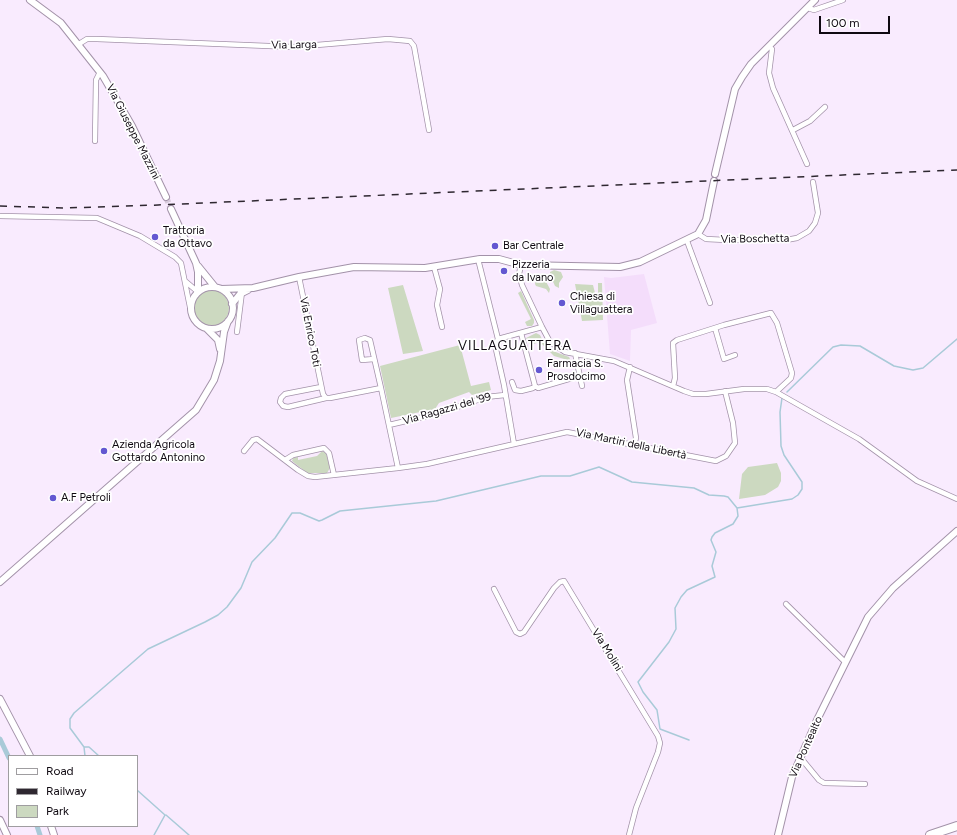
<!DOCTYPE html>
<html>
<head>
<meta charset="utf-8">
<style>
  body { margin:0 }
  #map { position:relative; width:957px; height:835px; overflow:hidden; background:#f9ebfe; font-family:Figtree,sans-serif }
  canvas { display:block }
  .legend { position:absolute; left:8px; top:755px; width:130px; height:72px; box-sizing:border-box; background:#fff; border:1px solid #9f9da0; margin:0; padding:5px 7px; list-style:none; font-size:12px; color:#0f0911 }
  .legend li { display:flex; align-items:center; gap:8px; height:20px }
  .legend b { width:20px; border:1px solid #9f9da0 }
  .scale { position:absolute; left:819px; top:16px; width:71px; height:18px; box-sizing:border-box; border:2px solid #0f0911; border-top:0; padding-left:5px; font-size:12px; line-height:14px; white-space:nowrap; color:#0f0911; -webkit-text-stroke:3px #fff; paint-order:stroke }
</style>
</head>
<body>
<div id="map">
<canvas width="957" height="835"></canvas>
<ul class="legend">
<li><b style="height:5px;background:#fff"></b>Road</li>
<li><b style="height:5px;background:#2e2730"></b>Railway</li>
<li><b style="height:11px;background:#ccd9c0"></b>Park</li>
</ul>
<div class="scale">100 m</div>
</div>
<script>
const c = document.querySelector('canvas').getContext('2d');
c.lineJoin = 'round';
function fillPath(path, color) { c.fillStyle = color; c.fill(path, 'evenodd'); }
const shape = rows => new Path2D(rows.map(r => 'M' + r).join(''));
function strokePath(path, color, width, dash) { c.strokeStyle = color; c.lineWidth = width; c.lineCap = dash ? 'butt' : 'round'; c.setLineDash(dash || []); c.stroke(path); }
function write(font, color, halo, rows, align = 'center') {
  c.font = font + ' Figtree,sans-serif'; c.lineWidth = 3.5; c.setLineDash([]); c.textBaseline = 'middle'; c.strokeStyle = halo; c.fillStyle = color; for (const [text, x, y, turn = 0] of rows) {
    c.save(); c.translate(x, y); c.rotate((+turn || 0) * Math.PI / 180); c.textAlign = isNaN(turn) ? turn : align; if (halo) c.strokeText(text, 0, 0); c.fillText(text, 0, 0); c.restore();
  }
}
fillPath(shape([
  [644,274,657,323,631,330,630,361,610,354,604,277,611,278]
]), '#f4ddfb');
fillPath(shape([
  [554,270,561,272,563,277,559,283,559,288,555,286,550,275,550,272],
  [543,276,550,289,549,293,546,289,536,286,535,284,536,278],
  [598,283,602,283,603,320,582,321,575,284,593,285,595,293,598,293],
  [403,285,423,351,403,354,388,288],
  '193 308a18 18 0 1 1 36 0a18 18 0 1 1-36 0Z',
  [521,291,534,320,534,323,532,326,527,326,525,322,531,319,518,293],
  [536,333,540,335,543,341,530,345,526,338],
  [541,343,545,343,553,351,569,357,571,361,554,356],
  [460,345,471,386,489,382,491,390,472,395,469,392,439,403,435,409,391,418,380,366],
  [322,451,326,453,330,468,327,473,307,473,292,461,293,458,298,457,298,460,317,456],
  [777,463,781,473,781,481,778,487,765,495,739,499,742,474,748,467]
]), '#ccd9c0');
strokePath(shape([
  [787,392,833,347,841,345,860,346,894,366,913,370,923,368,957,339],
  [689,740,660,729,657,710,643,692,638,682,669,642,676,629,675,608,681,597,687,590,715,577,712,566,716,552,711,540,712,537,715,533,733,524,738,516,737,508],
  [84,747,89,747,99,756],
  [85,756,84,747,70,728,70,719,74,713,148,649,205,622,218,615,227,607,241,588,252,562,275,538,292,513,300,513,319,521,322,520,340,511,436,501,541,476,570,476,599,467,632,482,694,488,709,495,724,496,728,497,737,508,792,499,798,495,802,489,802,482,784,455,781,446,780,412,782,398],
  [137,790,165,815,154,835],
  [166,815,189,835]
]), '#a9cad8', 1.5);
strokePath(shape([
  [0,739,9,758],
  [37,826,40,835]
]), '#a9cad8', 5);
strokePath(shape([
  [166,197,171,209]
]), '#d6c9da', 6, [6, 3]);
const street = shape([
  [808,8,814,10,843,0],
  [79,44,87,39,97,39,293,47,388,39,410,41,414,46,429,130],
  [769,46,772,49,769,73,773,88,807,164],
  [793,130,810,121,825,107],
  [95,141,96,80,100,72],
  [0,216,97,218,140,236,175,257,181,263,191,312],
  [698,234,706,239,726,240,786,240,797,238,809,231,815,223,818,213,813,182],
  [687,241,710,303],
  [478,259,498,339],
  [521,265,519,274,522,285,542,327,550,342,565,352,614,361,684,391,693,394,706,394,744,389,767,389,776,392,859,439,917,481,957,499],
  [434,267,440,289,437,305,442,327],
  [299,277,323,394,326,398,330,398,381,388,398,468],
  [185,281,198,292],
  [715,328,724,359,735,355],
  [237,332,242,292],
  [521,333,535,386,538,388,579,376],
  [575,353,582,386],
  [374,359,362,360,359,340,365,338,370,340,381,388],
  [630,367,627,380,636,438,634,445],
  [512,382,515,390,521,391,533,388,535,386],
  [673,386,675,378,673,343,677,340,724,325,771,313,777,323,792,373,791,378,776,392],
  [321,387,285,394,281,398,280,402,283,406,288,407,326,398],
  [389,425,440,413,486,397,505,395],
  [514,444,504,385,495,345,498,339,542,327],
  [244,451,253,440,257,439,298,470,308,476,315,477,398,468,427,464,567,432,716,461,726,456,735,443,733,423,725,391],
  [285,460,293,455,324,448,329,453,334,475],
  [494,589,516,632,520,634,524,632,554,588,560,582,564,581,658,736,660,743,658,752,636,808,629,835],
  [786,604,845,662],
  [800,757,819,780,824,783,865,784]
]);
const secondary = shape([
  [30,0,61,23,103,76,132,126,166,197],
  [715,174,735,89,742,77,751,64,815,0],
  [171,209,196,263,198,272,198,292],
  [198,266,215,287],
  '191 308a21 21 0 1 1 42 0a21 21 0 1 1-42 0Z',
  [221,289,253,288,299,277,354,267,425,268,480,259,499,259,521,265,620,267,640,262,698,234,706,220,714,181],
  [232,304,240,294,248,290],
  [207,329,218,340,220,349],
  [0,582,196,410,214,380,220,361,224,332,228,321],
  [0,699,30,756],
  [0,820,7,835],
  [51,826,54,835],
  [778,835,792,777,817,720,868,617,893,588,957,531]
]);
const highway = shape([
  [930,835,957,826]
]);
strokePath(street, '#a392a9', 6);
strokePath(secondary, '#a392a9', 8);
strokePath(highway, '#a392a9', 10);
strokePath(street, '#fff', 4.5);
strokePath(secondary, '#fff', 6);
strokePath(highway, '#fff', 8);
strokePath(shape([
  [0,206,65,208,158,205,957,170]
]), '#2e2730', 1.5, [7, 7]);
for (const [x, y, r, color] of [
  [155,237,4,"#6358d1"],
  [495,246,4,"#6358d1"],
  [504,271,4,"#6358d1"],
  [562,303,4,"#6358d1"],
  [539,370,4,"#6358d1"],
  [104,451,4,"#6358d1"],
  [53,498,4,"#6358d1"]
]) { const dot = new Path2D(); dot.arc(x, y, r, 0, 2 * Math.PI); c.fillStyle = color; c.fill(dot); strokePath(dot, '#fff', 1.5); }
write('11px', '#0f0911', '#fff', [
  ["Via Larga",294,45,-1],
  ["Via Giuseppe Mazzini",133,132,63],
  ["Via Boschetta",755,239,-1],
  ["Via Enrico Toti",310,332,79],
  ["Via Ragazzi del '99",447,409,-16],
  ["Via Martiri della Libertà",631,444,12],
  ["Via Molini",607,650,58],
  ["Via Pontealto",806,747,-66]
]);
write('11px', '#0f0911', '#fff', [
  ["Trattoria",163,231],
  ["da Ottavo",163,244],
  ["Bar Centrale",503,246],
  ["Pizzeria",512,265],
  ["da Ivano",512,278],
  ["Chiesa di",570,297],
  ["Villaguattera",570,310],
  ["Farmacia S.",547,364],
  ["Prosdocimo",547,377],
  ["Azienda Agricola",112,445],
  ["Gottardo Antonino",112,458],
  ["A.F Petroli",61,498]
], 'left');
c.letterSpacing = '1px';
write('13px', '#0f0911', '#fff', [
  ["VILLAGUATTERA",515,346]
]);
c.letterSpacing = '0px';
</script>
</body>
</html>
